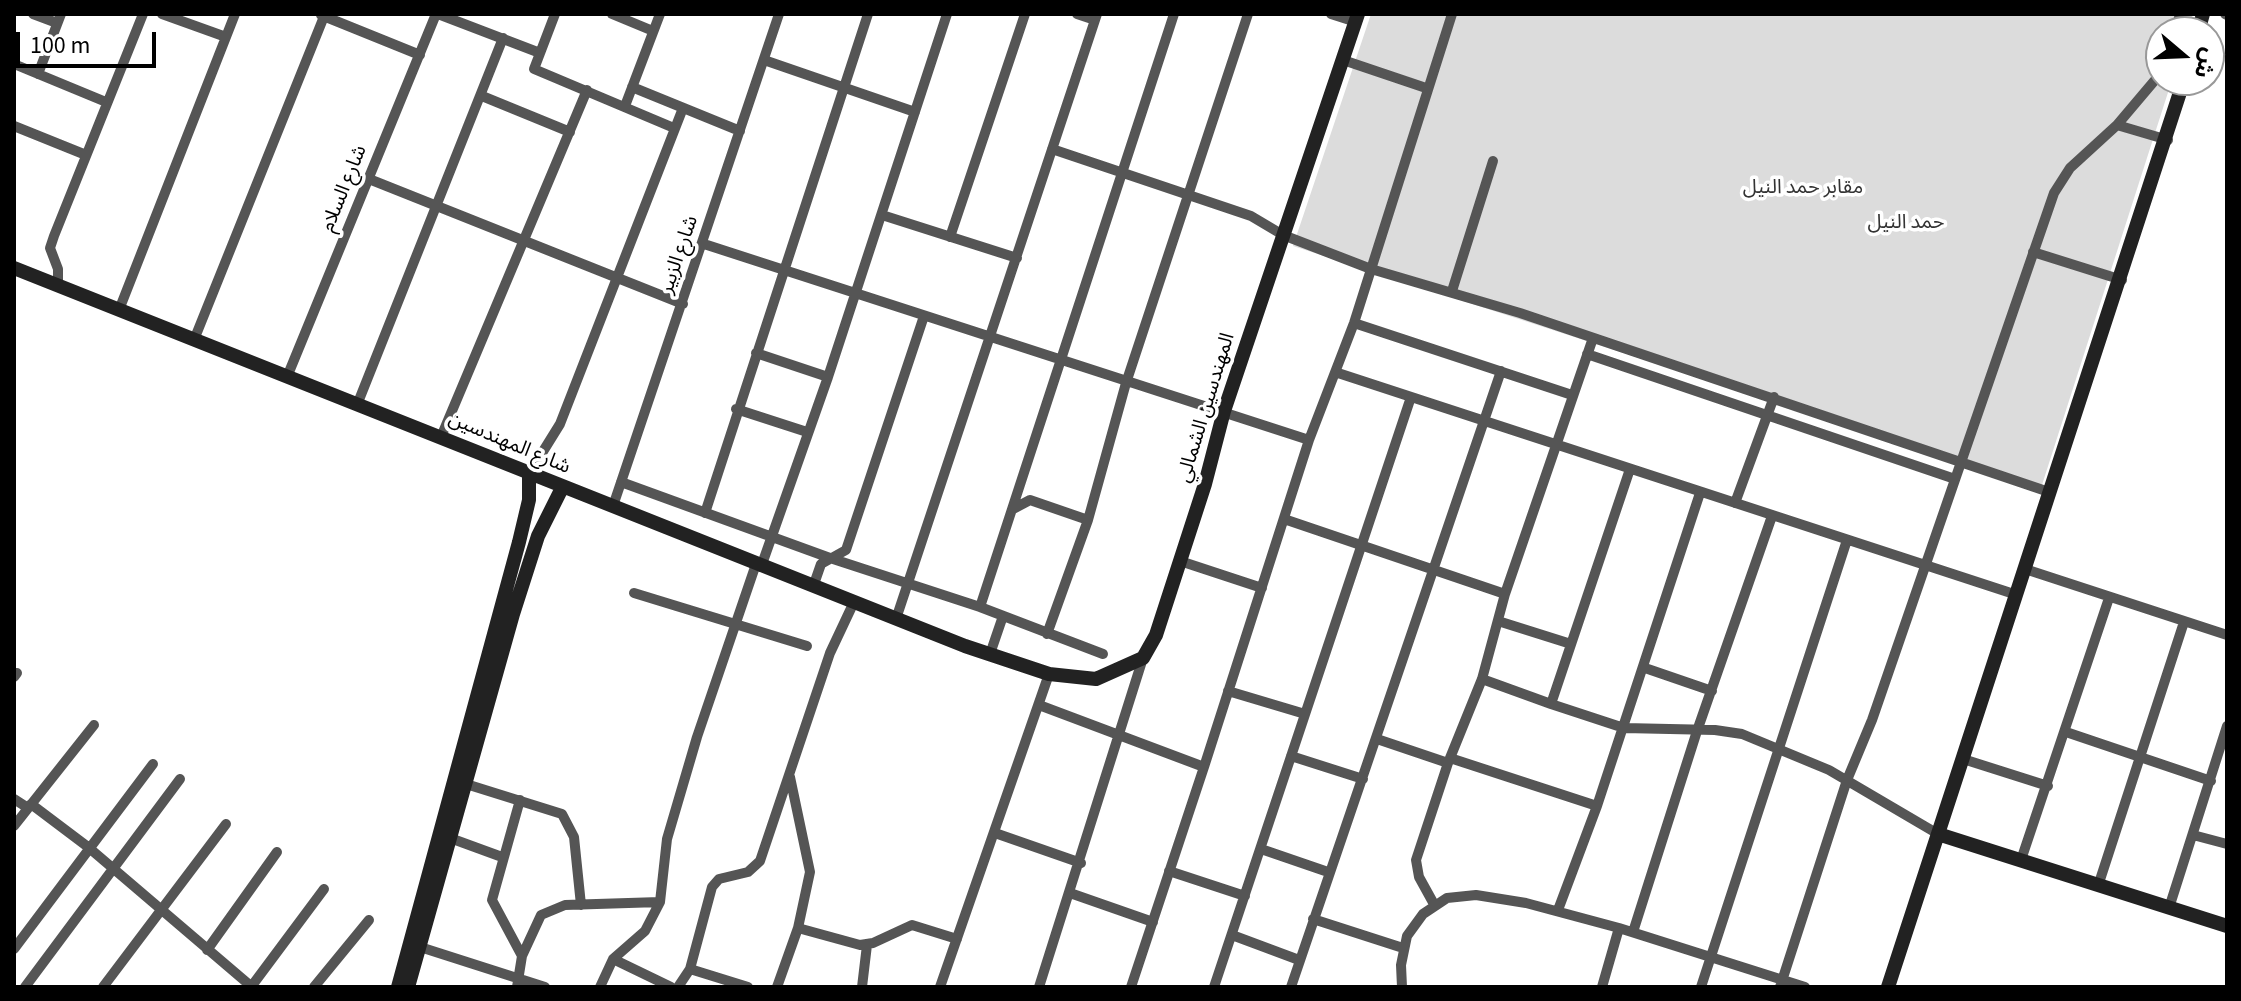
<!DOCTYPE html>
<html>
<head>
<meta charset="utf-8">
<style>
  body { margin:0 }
  #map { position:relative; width:2241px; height:1001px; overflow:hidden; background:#fff; font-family:"Source Sans 3","Noto Sans Arabic",sans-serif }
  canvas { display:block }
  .frame { position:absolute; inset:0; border:16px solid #000; pointer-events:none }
  .north { position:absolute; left:2145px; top:16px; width:80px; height:80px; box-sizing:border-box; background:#fff; border:2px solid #999; border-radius:50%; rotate:109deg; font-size:22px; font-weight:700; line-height:32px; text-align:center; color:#000 }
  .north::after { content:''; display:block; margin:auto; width:28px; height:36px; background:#000; clip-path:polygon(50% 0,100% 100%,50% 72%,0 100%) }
  .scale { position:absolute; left:16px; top:32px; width:140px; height:36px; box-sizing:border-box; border:4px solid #000; border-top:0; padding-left:10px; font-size:24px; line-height:28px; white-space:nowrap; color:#000; -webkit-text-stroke:6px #fff; paint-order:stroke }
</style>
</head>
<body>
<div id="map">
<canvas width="2241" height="1001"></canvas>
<div class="frame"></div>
<div class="north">ش</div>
<div class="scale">100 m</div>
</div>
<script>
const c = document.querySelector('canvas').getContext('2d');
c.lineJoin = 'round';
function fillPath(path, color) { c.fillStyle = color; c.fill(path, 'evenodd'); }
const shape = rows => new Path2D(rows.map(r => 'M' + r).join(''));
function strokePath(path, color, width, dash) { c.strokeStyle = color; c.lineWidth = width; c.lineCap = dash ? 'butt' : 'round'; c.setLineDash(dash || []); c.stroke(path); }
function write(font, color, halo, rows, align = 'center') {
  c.font = font + ' "Source Sans 3","Noto Sans Arabic",sans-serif'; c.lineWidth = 7; c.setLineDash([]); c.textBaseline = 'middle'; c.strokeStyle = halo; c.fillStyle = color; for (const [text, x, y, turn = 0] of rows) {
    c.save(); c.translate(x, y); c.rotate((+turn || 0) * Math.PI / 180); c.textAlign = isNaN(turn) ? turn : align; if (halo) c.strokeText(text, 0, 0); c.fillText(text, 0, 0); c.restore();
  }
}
fillPath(shape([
  [1371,14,2193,14,2187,32,2161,32,2161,80,2172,80,2041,488,1293,246]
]), '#dcdcdc');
strokePath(shape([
  [33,14,57,23],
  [162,14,226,37],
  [438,14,540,53],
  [555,14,534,69,674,128],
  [612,14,653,31],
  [1077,14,1095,20],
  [1331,14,1356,22],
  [2225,14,2227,15],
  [321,15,420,55],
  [2175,32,2180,14],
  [764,60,915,112],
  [1343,60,1426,88],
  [14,64,106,102],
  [38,74,61,14],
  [632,87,740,131],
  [482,96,570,132],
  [625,106,660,14],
  [2117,125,2168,140],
  [14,126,86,155],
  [1052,149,1251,216,1283,235,1371,269,1520,313,2049,492],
  [369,179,683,304],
  [882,215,1017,258],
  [950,237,1025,14],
  [704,244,1309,440],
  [2033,252,2122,280],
  [58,285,58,269,50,248,54,236,143,14],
  [1452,291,1493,161],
  [119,310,235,14],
  [1354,323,1572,395],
  [194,340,325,14],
  [756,353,828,377],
  [1587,354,1955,479],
  [1338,373,2017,595],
  [287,377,436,14],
  [357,405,503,38],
  [736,409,807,432],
  [441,437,587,90],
  [529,474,560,424,683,108],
  [621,482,830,558,980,607,1103,654],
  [1735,503,1774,397],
  [613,506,779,14],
  [1013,509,1030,500,1088,520],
  [705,513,868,14],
  [1284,519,1505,594],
  [1180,561,1262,588],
  [761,567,828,377,947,14],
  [2025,569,2227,635],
  [813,587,821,564,846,550,924,316],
  [634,593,807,646],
  [980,607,1174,14],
  [896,619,1097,14],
  [1498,621,1571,644],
  [1047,634,1088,520,1126,383,1248,14],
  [990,654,1003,616],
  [1645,668,1712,691],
  [14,677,17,673],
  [1482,679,1551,704,1630,469],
  [1228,691,1305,714],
  [1551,704,1624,728,1715,730,1742,734,1829,770,1938,834],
  [1039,705,1204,767,1131,987],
  [2066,732,2211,781],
  [1377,739,1448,763],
  [1291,756,1363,779],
  [1450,758,1597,806,1558,910],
  [1963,759,2048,786],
  [1204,767,1309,440,1354,323,1452,14],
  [466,784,562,814,574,837,581,905],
  [14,799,28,808],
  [520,800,492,900,522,956],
  [31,804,88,847,252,987],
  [1597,806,1700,493],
  [14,826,94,725],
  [995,833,1081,863],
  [2193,835,2227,844],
  [450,838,502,857],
  [1261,849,1328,872],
  [2021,860,2109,598],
  [1169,871,1245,896],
  [2098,886,2184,622],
  [1070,893,1153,922],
  [1435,906,1419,877,1416,860,1448,763,1482,679,1505,594,1593,338],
  [2169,908,2227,726],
  [1313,919,1403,948],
  [798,928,860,945,873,943,912,925,957,939],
  [1633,932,1697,731,1772,516],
  [1232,935,1299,960],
  [420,947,545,987],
  [14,949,153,764],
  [207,950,277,852],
  [613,959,671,987],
  [690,969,748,987],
  [25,987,180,779],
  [103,987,226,824],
  [251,987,324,889],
  [314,987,369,920],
  [517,987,522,956,541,915,565,905,660,902],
  [600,987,613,959,645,931,660,902,667,839,697,737,756,564],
  [678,987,690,969,712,887,719,879,748,872,760,861,830,653,854,602],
  [777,987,798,928,810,872,790,777],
  [862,987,867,945],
  [940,987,1049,674],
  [1039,987,1143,658],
  [1214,987,1411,397],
  [1291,987,1501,371],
  [1402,987,1401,965,1407,936,1423,914,1447,898,1476,895,1526,903,1619,928],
  [1602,987,1619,928,1805,987],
  [1701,987,1847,540],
  [1780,987,1847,780,1872,720,2054,193,2070,168,2117,125,2161,73]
]), '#555', 10);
strokePath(shape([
  [2198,32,2203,14],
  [14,268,965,646,1049,674,1096,679,1143,658,1156,635,1205,484,1224,411,1358,14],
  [1938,834,2227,926],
  [398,987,519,542,529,500,529,474],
  [408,987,513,614,538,536,562,488],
  [1888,987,2184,80]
]), '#222', 14);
write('20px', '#000', '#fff', [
  ["شارع السلام",345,189,-68],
  ["شارع الزبير",680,255,-71],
  ["المهندسين الشمالي",1207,408,-73],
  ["شارع المهندسين",509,444,23]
]);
write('20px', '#333', '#fff', [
  ["مقابر حمد النيل",1803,189],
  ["حمد النيل",1906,224]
]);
</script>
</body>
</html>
